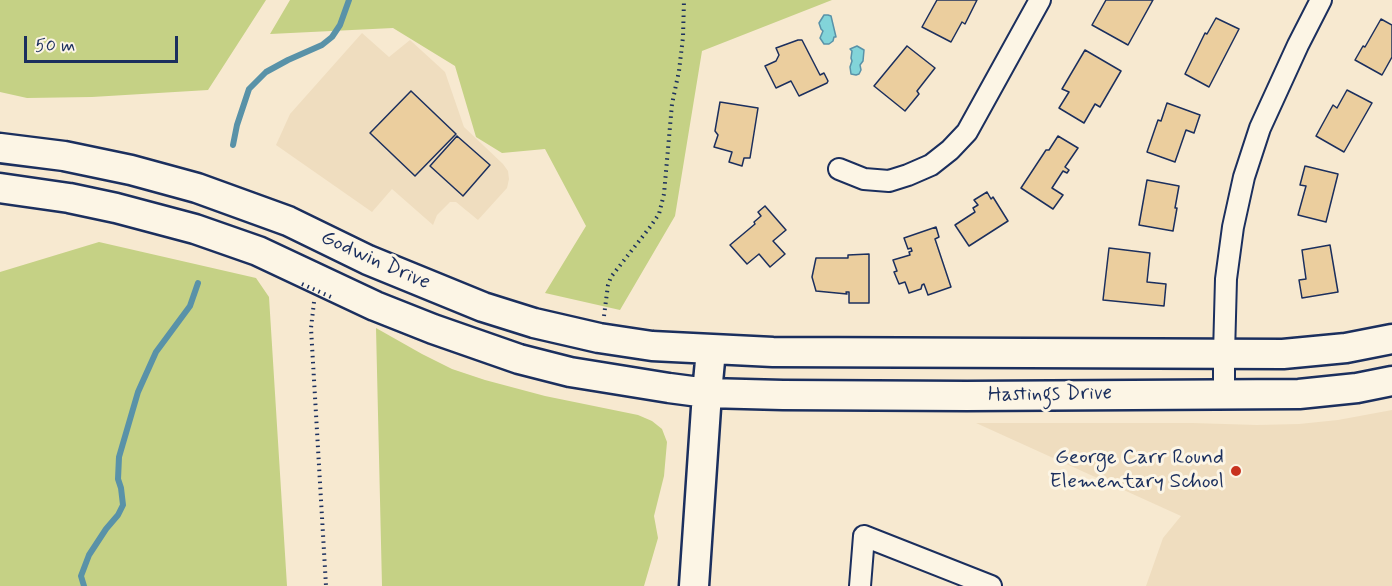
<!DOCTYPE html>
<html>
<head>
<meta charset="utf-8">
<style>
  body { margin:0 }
  #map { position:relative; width:1392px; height:586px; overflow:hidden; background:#f7e9d0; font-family:Mynerve,sans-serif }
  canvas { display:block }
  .scale { position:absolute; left:24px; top:36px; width:154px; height:27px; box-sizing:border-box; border:3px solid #1b2f5e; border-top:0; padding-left:8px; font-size:18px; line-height:21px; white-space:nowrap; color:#1b2f5e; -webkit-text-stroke:4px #fcf5e5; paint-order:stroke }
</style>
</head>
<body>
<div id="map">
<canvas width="1392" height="586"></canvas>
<div class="scale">50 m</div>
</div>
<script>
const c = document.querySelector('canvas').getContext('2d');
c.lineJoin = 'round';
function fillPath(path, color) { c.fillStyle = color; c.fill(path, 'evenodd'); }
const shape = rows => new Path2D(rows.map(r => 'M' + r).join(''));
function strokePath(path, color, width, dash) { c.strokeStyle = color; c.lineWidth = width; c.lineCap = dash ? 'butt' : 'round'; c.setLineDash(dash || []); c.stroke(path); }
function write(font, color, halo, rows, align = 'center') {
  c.font = font + ' Mynerve,sans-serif'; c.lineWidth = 6; c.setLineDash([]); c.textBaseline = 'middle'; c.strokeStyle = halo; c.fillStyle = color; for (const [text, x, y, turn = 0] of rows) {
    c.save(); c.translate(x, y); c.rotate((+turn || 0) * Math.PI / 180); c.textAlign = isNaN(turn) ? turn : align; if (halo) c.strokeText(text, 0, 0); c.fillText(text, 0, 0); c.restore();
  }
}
fillPath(shape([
  [362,33,389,57,410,40,445,72,464,127,503,164,508,171,509,179,507,188,478,220,456,202,450,202,437,215,433,225,392,189,372,212,276,145,290,114],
  [1392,410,1392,586,1146,586,1163,538,1181,516,976,423,1192,423,1257,425,1299,424,1338,420]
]), '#efddbf');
fillPath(shape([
  [0,0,266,0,208,90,92,97,27,98,0,92],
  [290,0,832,0,702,51,675,216,620,310,545,293,586,226,545,149,502,153,476,137,455,66,393,28,270,34],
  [99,242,256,278,269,297,287,586,0,586,0,272],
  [376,328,422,354,452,369,485,380,545,396,638,415,652,421,662,429,667,442,664,476,654,516,658,538,644,586,382,586]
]), '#c5d185');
const water = shape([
  [824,15,828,15,831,16,836,37,834,37,833,41,829,44,824,44,820,38,823,31,821,29,819,23,824,15],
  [857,46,864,50,863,61,860,65,861,70,859,74,856,75,851,74,850,67,852,61,851,58,852,51,850,49,857,46]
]);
fillPath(water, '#82d4d9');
strokePath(water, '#5992a8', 1.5);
strokePath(shape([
  [233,145,237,125,249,89,266,72,288,60,322,45,332,37,340,25,349,0],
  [84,586,81,576,89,555,106,529,118,515,123,505,121,488,118,479,119,457,138,392,156,352,190,306,198,283]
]), '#5992a8', 6);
const building = shape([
  [937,0,977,0,965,24,962,22,951,42,922,27,937,0],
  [1106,0,1153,0,1128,45,1092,25,1106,0],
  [1216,18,1239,29,1209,87,1185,74,1205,33,1207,34,1216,18],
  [1381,19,1392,25,1392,57,1382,75,1355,60,1363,46,1365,47,1381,19],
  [798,40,802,40,820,75,824,73,828,81,827,83,799,96,791,81,776,88,765,66,776,61,779,55,776,48,798,40],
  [907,46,935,68,917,91,919,94,905,111,874,86,907,46],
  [1085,50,1121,71,1100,107,1095,104,1084,123,1059,108,1069,92,1062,89,1085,50],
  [1347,90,1372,103,1344,152,1316,136,1333,105,1337,108,1347,90],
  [411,91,456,134,415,176,370,133,411,91],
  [720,102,758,108,750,158,744,158,742,166,729,162,732,152,714,147,718,135,715,131,720,102],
  [1167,103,1200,115,1194,133,1186,130,1175,162,1147,152,1158,120,1161,121,1167,103],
  [457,136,490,165,463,196,430,166,457,136],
  [1058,136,1078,148,1065,167,1069,170,1067,173,1063,171,1052,188,1063,195,1053,209,1021,188,1046,150,1049,150,1058,136],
  [1305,166,1338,174,1326,222,1298,215,1306,186,1300,185,1305,166],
  [1147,180,1179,186,1175,208,1177,208,1173,231,1139,225,1147,180],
  [987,192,991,199,993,197,1008,221,969,246,955,225,975,212,973,208,978,205,974,200,987,192],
  [765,206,786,230,773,241,785,254,770,267,759,254,747,264,730,245,755,224,754,222,761,216,758,212,765,206],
  [936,227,939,237,935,239,951,287,928,295,924,284,922,285,921,289,909,293,905,282,899,284,894,272,897,271,893,260,910,255,909,252,912,251,911,248,908,249,904,238,936,227],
  [1330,245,1338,292,1302,298,1299,280,1306,279,1302,250,1330,245],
  [1109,248,1150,253,1147,282,1166,284,1164,306,1103,300,1109,248],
  [869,254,869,303,849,303,849,292,846,292,847,294,816,291,812,277,816,258,848,258,848,255,869,254]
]);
fillPath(building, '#ebce9e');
strokePath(building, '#1b2f5e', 1.5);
const street = shape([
  [839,169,864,179,889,181,908,175,931,165,950,150,967,132,1040,0],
  [1224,394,1224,354,1226,279,1233,227,1244,177,1260,128,1298,45,1321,0],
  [860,586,864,536,991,586]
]);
const secondary = shape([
  [0,148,64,156,131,170,197,188,288,221,368,260,483,307,534,323,599,338,652,346,773,352,1283,354,1346,348,1392,339],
  [0,188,69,198,116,208,195,229,258,251,375,306,433,329,519,359,570,372,669,388,707,393,783,395,967,396,1299,394,1357,388,1392,381],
  [694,586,707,393,711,350]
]);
strokePath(street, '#1b2f5e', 24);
strokePath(secondary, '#1b2f5e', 33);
strokePath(shape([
  [314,302,311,328,326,586],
  [604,316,608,285,611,277,650,227,659,214,664,194,672,104,679,71,683,37,684,0]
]), '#1b2f5e', 4, [1.5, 4.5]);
strokePath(street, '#fcf5e5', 20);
strokePath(secondary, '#fcf5e5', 28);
strokePath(shape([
  [302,284,331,297]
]), '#1b2f5e', 4, [1.5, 4.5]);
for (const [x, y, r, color] of [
  [1236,471,6,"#c8321e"]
]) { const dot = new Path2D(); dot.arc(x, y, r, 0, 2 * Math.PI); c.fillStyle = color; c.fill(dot); strokePath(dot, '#fcf5e5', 2); }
write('21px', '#1b2f5e', '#fcf5e5', [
  ["Godwin Drive",375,261,24],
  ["Hastings Drive",1050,395,-1]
]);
write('21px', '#1b2f5e', '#fcf5e5', [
  ["George Carr Round",1224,459],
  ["Elementary School",1224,483]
], 'right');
</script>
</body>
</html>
